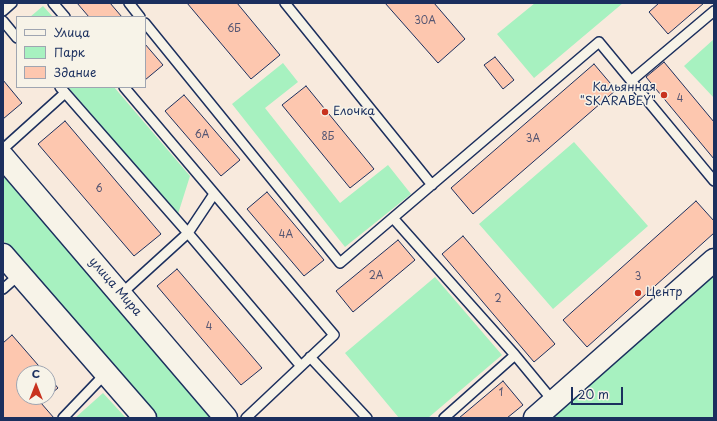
<!DOCTYPE html>
<html>
<head>
<meta charset="utf-8">
<style>
  body { margin:0 }
  #map { position:relative; width:717px; height:421px; overflow:hidden; background:#f8eadd; font-family:"Playpen Sans",sans-serif }
  canvas { display:block }
  .frame { position:absolute; inset:0; border:4px solid #1b2f5e; pointer-events:none }
  .legend { position:absolute; left:16px; top:16px; width:130px; height:72px; box-sizing:border-box; background:#f7f3e8; border:1px solid #9fa5b1; margin:0; padding:5px 7px; list-style:none; font-size:12px; color:#1b2f5e }
  .legend li { display:flex; align-items:center; gap:8px; height:20px }
  .legend b { width:20px; border:1px solid #9fa5b1 }
  .north { position:absolute; left:16px; top:365px; width:40px; height:40px; box-sizing:border-box; background:#f7f3e8; border:1px solid #9fa5b1; border-radius:50%; rotate:0deg; font-size:11px; font-weight:700; line-height:16px; text-align:center; color:#1b2f5e }
  .north::after { content:''; display:block; margin:auto; width:14px; height:18px; background:#c8321e; clip-path:polygon(50% 0,100% 100%,50% 72%,0 100%) }
  .scale { position:absolute; left:571px; top:387px; width:52px; height:18px; box-sizing:border-box; border:2px solid #1b2f5e; border-top:0; padding-left:5px; font-size:12px; line-height:14px; white-space:nowrap; color:#1b2f5e; -webkit-text-stroke:3px #f7f3e8; paint-order:stroke }
</style>
</head>
<body>
<div id="map">
<canvas width="717" height="421"></canvas>
<div class="frame"></div>
<ul class="legend">
<li><b style="height:5px;background:#f7f3e8"></b>Улица</li>
<li><b style="height:11px;background:#a7f1c0"></b>Парк</li>
<li><b style="height:11px;background:#fdc7af"></b>Здание</li>
</ul>
<div class="north">С</div>
<div class="scale">20 m</div>
</div>
<script>
const c = document.querySelector('canvas').getContext('2d');
c.lineJoin = 'round';
function fillPath(path, color) { c.fillStyle = color; c.fill(path, 'evenodd'); }
const shape = rows => new Path2D(rows.map(r => 'M' + r).join(''));
function strokePath(path, color, width, dash) { c.strokeStyle = color; c.lineWidth = width; c.lineCap = dash ? 'butt' : 'round'; c.setLineDash(dash || []); c.stroke(path); }
function write(font, color, halo, rows, align = 'center') {
  c.font = font + ' "Playpen Sans",sans-serif'; c.lineWidth = 3; c.setLineDash([]); c.textBaseline = 'middle'; c.strokeStyle = halo; c.fillStyle = color; for (const [text, x, y, turn = 0] of rows) {
    c.save(); c.translate(x, y); c.rotate((+turn || 0) * Math.PI / 180); c.textAlign = isNaN(turn) ? turn : align; if (halo) c.strokeText(text, 0, 0); c.fillText(text, 0, 0); c.restore();
  }
}
fillPath(shape([
  [535,3,623,3,534,78,497,34],
  [43,6,53,17,30,17],
  [714,39,714,98,684,66],
  [283,63,298,82,265,108,340,203,388,165,411,194,345,247,232,104],
  [68,87,114,87,190,176,178,214],
  [574,142,648,226,553,309,479,224],
  [3,174,211,418,156,418,3,240],
  [714,269,714,418,543,418],
  [435,277,502,355,428,418,399,418,345,353],
  [103,393,126,418,75,418]
]), '#a7f1c0');
const building = shape([
  [77,3,110,3,122,17,89,17,77,3],
  [187,3,237,3,280,55,251,79,187,3],
  [385,3,434,3,465,39,438,63,385,3],
  [659,3,704,3,668,34,649,12,659,3],
  [145,44,163,65,145,80,145,44],
  [495,57,514,80,503,89,484,65,495,57],
  [664,62,714,122,714,159,646,77,664,62],
  [594,64,616,90,473,214,451,188,594,64],
  [3,80,22,103,3,119,3,80],
  [306,86,374,169,350,188,282,105,306,86],
  [184,95,240,160,221,176,165,111,184,95],
  [65,121,161,234,134,256,38,144,65,121],
  [267,192,324,260,304,276,247,209,267,192],
  [696,201,714,221,714,233,587,347,563,320,696,201],
  [463,236,555,344,534,362,442,254,463,236],
  [398,240,415,260,353,312,336,291,398,240],
  [177,269,262,368,241,385,157,286,177,269],
  [12,335,45,373,24,373,24,397,47,397,41,403,54,418,3,418,3,343,12,335],
  [48,376,58,388,48,396,48,376],
  [503,381,523,405,507,418,459,418,503,381]
]);
fillPath(building, '#fdc7af');
strokePath(building, '#1b2f5e', 1);
const lane = shape([
  [53,3,65,17],
  [129,3,140,17],
  [285,3,432,185],
  [3,11,12,3],
  [3,21,17,38],
  [145,23,340,263,599,42,714,181],
  [631,81,714,11],
  [60,87,188,233,300,365],
  [124,87,334,335,246,418],
  [3,149,65,93],
  [393,218,515,355,553,401],
  [3,289,20,274],
  [121,294,188,233,214,194],
  [310,357,367,418],
  [63,418,106,373],
  [444,418,515,355]
]);
const secondary = shape([
  [3,157,226,418],
  [3,255,145,418],
  [535,418,714,260]
]);
strokePath(lane, '#1b2f5e', 12);
strokePath(secondary, '#1b2f5e', 25);
strokePath(lane, '#f7f3e8', 9);
strokePath(secondary, '#f7f3e8', 22);
for (const [x, y, r, color] of [
  [664,95,4,"#c8321e"],
  [325,112,4,"#c8321e"],
  [638,293,4,"#c8321e"]
]) { const dot = new Path2D(); dot.arc(x, y, r, 0, 2 * Math.PI); c.fillStyle = color; c.fill(dot); strokePath(dot, '#f7f3e8', 1.5); }
write('10px', '#545572', null, [
  ["30А",425,21],
  ["6Б",234,29],
  ["4",680,99],
  ["6А",202,135],
  ["8Б",328,137],
  ["3А",533,139],
  ["6",99,189],
  ["4А",286,235],
  ["2А",376,276],
  ["3",638,277],
  ["2",498,299],
  ["4",209,327],
  ["1",501,393]
]);
write('12px', '#1b2f5e', '#f7f3e8', [
  ["Кальянная",656,88,"right"],
  ["\"SKARABEY\"",656,102,"right"],
  ["Елочка",333,112],
  ["Центр",646,293]
], 'left');
write('12px', '#1b2f5e', '#f7f3e8', [
  ["улица Мира",115,287,49]
]);
</script>
</body>
</html>
